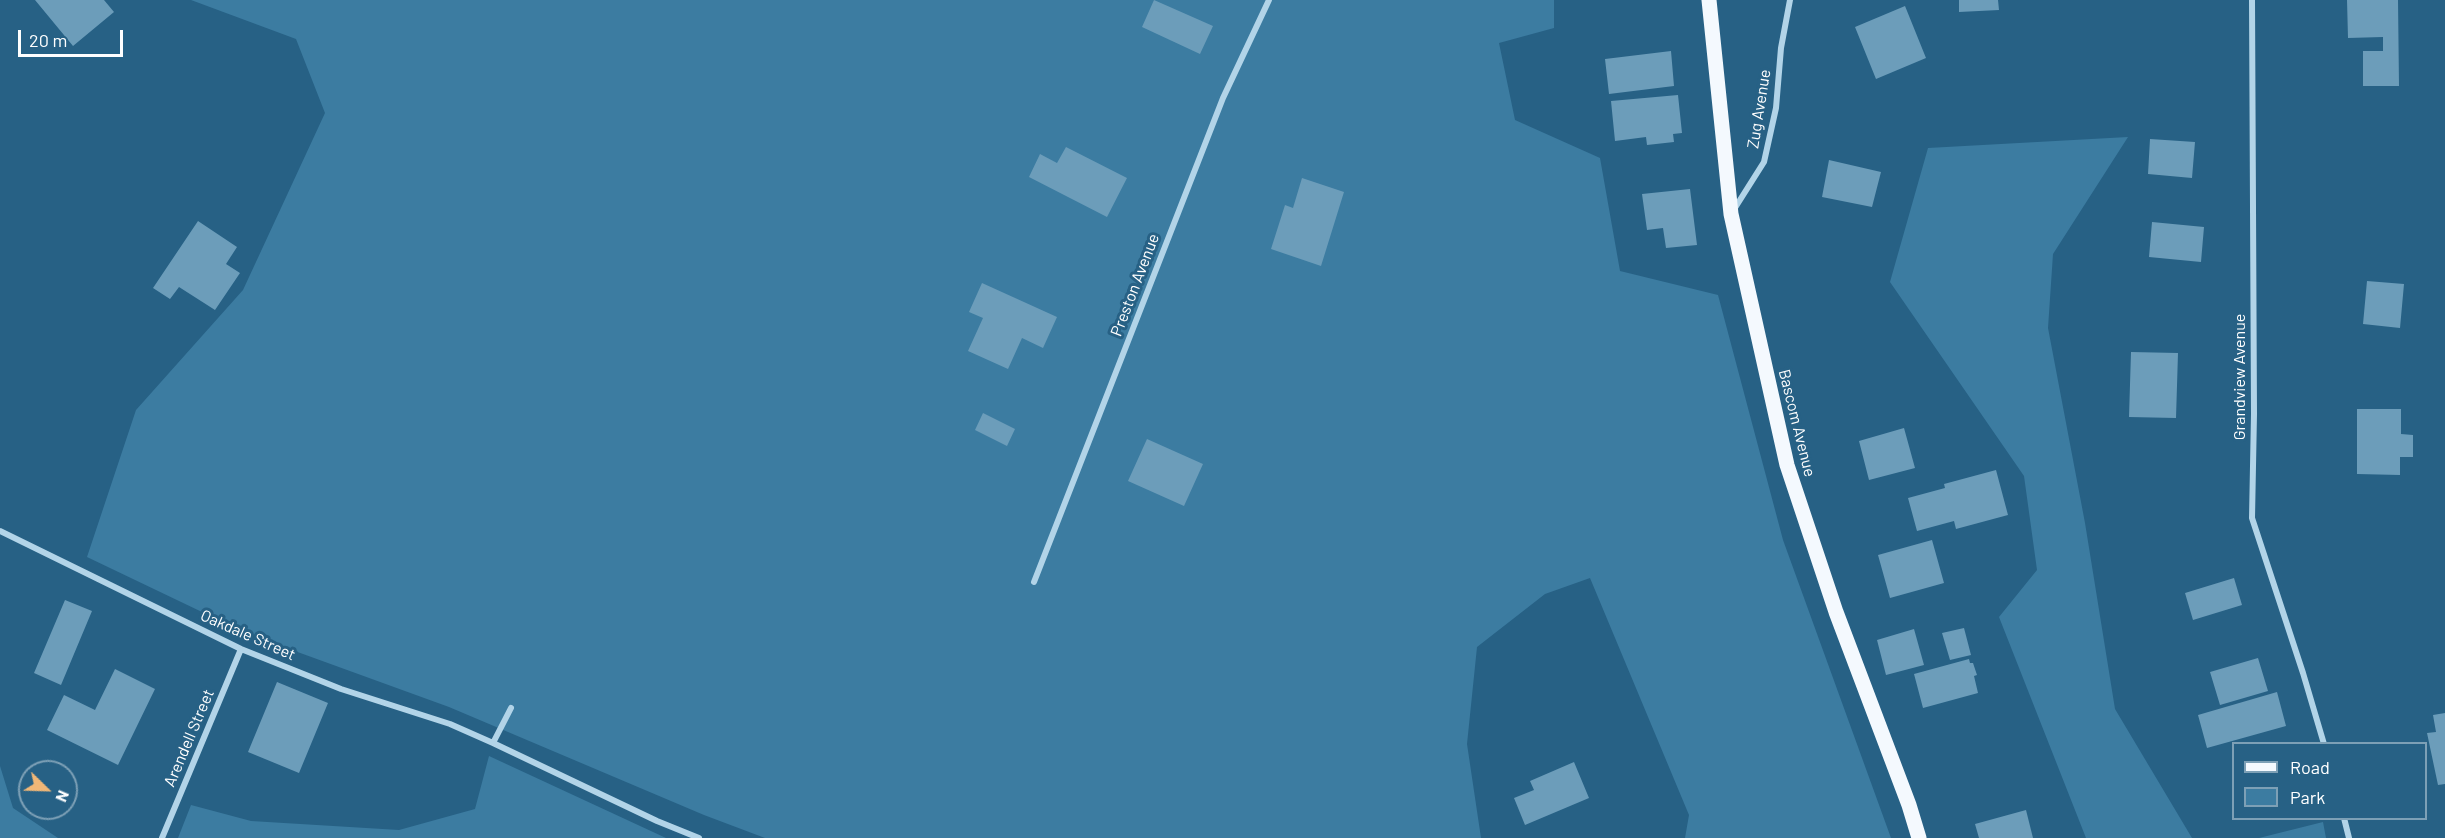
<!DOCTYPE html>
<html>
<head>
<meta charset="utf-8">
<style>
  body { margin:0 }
  #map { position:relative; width:2445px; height:838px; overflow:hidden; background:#276185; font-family:Barlow,sans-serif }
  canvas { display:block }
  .legend { position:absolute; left:2232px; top:742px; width:195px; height:78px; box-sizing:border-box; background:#276185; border:2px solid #7da0b6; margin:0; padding:8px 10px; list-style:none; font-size:18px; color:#fff }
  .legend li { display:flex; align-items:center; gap:12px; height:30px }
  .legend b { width:30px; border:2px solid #7da0b6 }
  .north { position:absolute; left:18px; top:760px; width:60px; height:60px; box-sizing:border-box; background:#276185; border:2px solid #7da0b6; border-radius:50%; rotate:113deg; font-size:16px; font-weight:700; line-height:24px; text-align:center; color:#fff }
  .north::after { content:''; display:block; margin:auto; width:21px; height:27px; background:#f0b777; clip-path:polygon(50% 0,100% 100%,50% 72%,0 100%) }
  .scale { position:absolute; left:18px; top:30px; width:105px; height:27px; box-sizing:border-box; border:3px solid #fff; border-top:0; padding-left:8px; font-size:18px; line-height:21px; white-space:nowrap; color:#fff; -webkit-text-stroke:4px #276185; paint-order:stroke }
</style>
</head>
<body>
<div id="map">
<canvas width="2445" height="838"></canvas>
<ul class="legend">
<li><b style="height:8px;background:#f4f9fe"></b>Road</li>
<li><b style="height:16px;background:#3c7ca1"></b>Park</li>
</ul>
<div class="north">N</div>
<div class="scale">20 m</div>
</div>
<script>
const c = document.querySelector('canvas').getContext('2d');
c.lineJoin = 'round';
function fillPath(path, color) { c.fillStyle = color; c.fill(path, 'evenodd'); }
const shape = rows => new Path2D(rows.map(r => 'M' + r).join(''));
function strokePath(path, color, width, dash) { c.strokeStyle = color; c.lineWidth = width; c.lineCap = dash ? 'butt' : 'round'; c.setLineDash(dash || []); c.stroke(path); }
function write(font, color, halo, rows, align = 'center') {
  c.font = font + ' Barlow,sans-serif'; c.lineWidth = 6; c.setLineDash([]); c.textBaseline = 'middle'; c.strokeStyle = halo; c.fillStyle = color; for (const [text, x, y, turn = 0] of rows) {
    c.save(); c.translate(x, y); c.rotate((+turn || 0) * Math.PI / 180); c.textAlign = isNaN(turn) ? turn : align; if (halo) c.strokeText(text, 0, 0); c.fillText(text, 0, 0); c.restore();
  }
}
fillPath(shape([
  [191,0,1554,0,1554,28,1499,43,1515,120,1600,158,1620,271,1718,295,1783,540,1891,838,1685,838,1689,815,1590,578,1545,594,1477,647,1467,744,1481,838,765,838,704,815,449,707,248,634,87,557,136,410,243,290,325,113,296,39],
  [2128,137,2053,254,2048,328,2085,523,2115,709,2192,838,2086,838,1999,617,2037,570,2024,476,1890,282,1928,148],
  [489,756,666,838,178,838,191,805,251,821,399,830,475,809],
  [0,766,13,808,58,838,0,838],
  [2323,822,2326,838,2259,838]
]), '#3c7ca1');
fillPath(shape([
  [35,0,104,0,114,12,73,46],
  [1154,0,1213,26,1200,54,1142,27],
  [1959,0,1998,0,1999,10,1959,12],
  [2347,0,2398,0,2399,86,2363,86,2363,51,2383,51,2383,37,2348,38],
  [1905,6,1926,58,1876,79,1855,27],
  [1671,51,1674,86,1609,94,1605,59],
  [1678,95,1682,133,1673,134,1674,142,1647,145,1646,137,1615,141,1611,101],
  [2150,139,2195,142,2192,178,2148,174],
  [1066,147,1127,178,1107,217,1029,177,1040,154,1057,163],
  [1829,160,1881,172,1872,207,1822,197],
  [1302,178,1344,192,1321,266,1271,249,1285,205,1293,208],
  [1690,189,1697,245,1666,248,1663,228,1647,230,1642,194],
  [198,221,237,247,226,264,240,273,215,310,179,287,170,299,153,288],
  [2152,222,2204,227,2201,262,2149,257],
  [2367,281,2404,284,2400,328,2363,324],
  [982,283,1057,317,1043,348,1022,338,1008,369,968,351,983,318,969,312],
  [2131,352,2178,353,2176,418,2129,417],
  [2357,409,2401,409,2401,434,2413,435,2413,457,2400,457,2400,475,2357,474],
  [983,413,1015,429,1007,446,975,430],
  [1904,428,1915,468,1869,480,1859,441],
  [1147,439,1203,464,1184,506,1128,481],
  [1996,470,2008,515,1956,529,1954,521,1917,531,1908,498,1945,488,1944,484],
  [1932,540,1944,583,1890,598,1878,555],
  [2234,578,2242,605,2193,620,2185,593],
  [65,600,92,611,61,685,34,673],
  [1964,628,1971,655,1950,660,1942,633],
  [1914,629,1924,665,1886,675,1877,640],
  [2258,658,2268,691,2220,705,2210,672],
  [1969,659,1970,663,1973,663,1977,675,1974,676,1978,693,1923,708,1914,674],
  [115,669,155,689,118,765,47,730,64,695,95,710],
  [277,682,328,703,299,773,248,752],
  [2277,692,2286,726,2207,748,2198,715],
  [2445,713,2445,784,2438,785,2427,733,2436,732,2433,715],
  [1574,762,1589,798,1525,825,1514,798,1534,790,1530,781],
  [2026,810,2033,838,1979,838,1975,824]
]), '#6c9dba');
strokePath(shape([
  [2252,0,2254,414,2252,518,2303,673,2324,744],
  [1733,211,1764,162,1776,108,1781,48,1790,0],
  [0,531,241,649,341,689,450,724,493,743],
  [1034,582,1223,98,1269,0],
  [511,708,493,743,657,821,699,838],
  [2344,818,2349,838],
  [162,838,241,649]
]), '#b2d4e8', 6);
strokePath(shape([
  [1709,0,1731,214,1787,465,1836,612,1909,805,1919,838]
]), '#f4f9fe', 15);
write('16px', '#fff', '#276185', [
  ["Zug Avenue",1759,109,-81],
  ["Preston Avenue",1135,285,-69],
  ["Grandview Avenue",2240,377,-90],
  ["Bascom Avenue",1797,423,76],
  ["Oakdale Street",248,635,24],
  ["Arendell Street",189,738,-67]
]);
</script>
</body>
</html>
